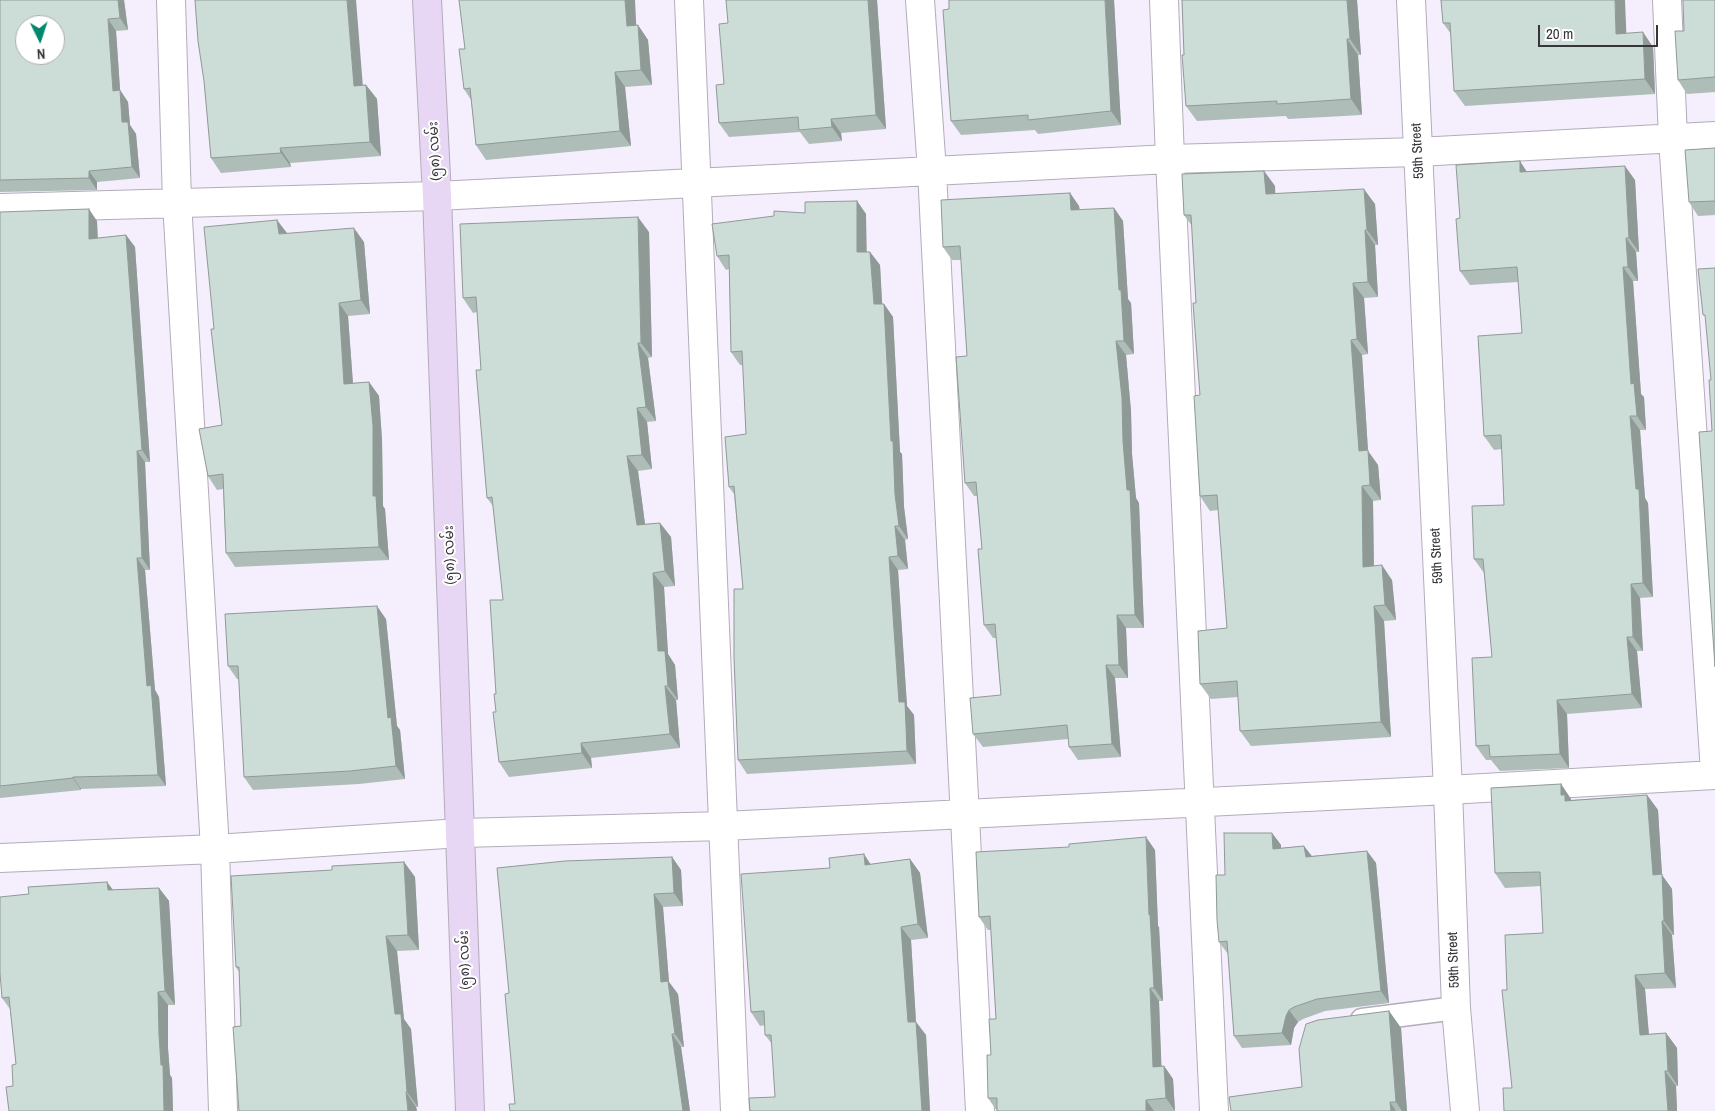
<!DOCTYPE html>
<html>
<head>
<meta charset="utf-8">
<style>
  body { margin:0 }
  #map { position:relative; width:1715px; height:1111px; overflow:hidden; background:#f5eefc; font-family:"Archivo Narrow",sans-serif }
  canvas { display:block }
  .north { position:absolute; left:15px; top:15px; width:50px; height:50px; box-sizing:border-box; background:#fff; border:1px solid #afaeb0; border-radius:50%; rotate:176deg; font-size:14px; font-weight:700; line-height:20px; text-align:center; color:#37343a }
  .north::after { content:''; display:block; margin:auto; width:18px; height:22px; background:#01886d; clip-path:polygon(50% 0,100% 100%,50% 72%,0 100%) }
  .scale { position:absolute; left:1538px; top:25px; width:120px; height:22px; box-sizing:border-box; border:2px solid #37343a; border-top:0; padding-left:6px; font-size:15px; line-height:18px; white-space:nowrap; color:#37343a; -webkit-text-stroke:4px #fff; paint-order:stroke }
</style>
</head>
<body>
<div id="map">
<canvas width="1715" height="1111"></canvas>
<div class="north">N</div>
<div class="scale">20 m</div>
</div>
<script>
const c = document.querySelector('canvas').getContext('2d');
c.lineJoin = 'round';
const shape = rows => new Path2D(rows.map(r => 'M' + r).join(''));
function strokePath(path, color, width, dash) { c.strokeStyle = color; c.lineWidth = width; c.lineCap = dash ? 'butt' : 'round'; c.setLineDash(dash || []); c.stroke(path); }
function fillPath(path, color) { c.fillStyle = color; c.fill(path, 'evenodd'); }
function write(font, color, halo, rows, align = 'center') {
  c.font = font + ' "Archivo Narrow","Noto Sans Myanmar",sans-serif'; c.lineWidth = 4; c.setLineDash([]); c.textBaseline = 'middle'; c.strokeStyle = halo; c.fillStyle = color; for (const [text, x, y, turn = 0] of rows) {
    c.save(); c.translate(x, y); c.rotate((+turn || 0) * Math.PI / 180); c.textAlign = isNaN(turn) ? turn : align; if (halo) c.strokeText(text, 0, 0); c.fillText(text, 0, 0); c.restore();
  }
}
const service = shape([
  [1362,1020,1456,1008]
]);
const minor = shape([
  [171,0,177,202,215,849,223,1111],
  [689,0,735,1111],
  [920,0,932,171,980,1111],
  [1164,0,1170,159,1214,1111],
  [1411,0,1448,790,1456,1008,1465,1111],
  [1667,0,1673,138,1715,772],
  [0,208,437,196,1170,159,1418,152,1715,136],
  [0,858,215,849,461,833,724,826,965,814,1448,790,1715,775]
]);
const secondary = shape([
  [427,0,437,196,470,1111]
]);
strokePath(service, '#b3acb9', 25);
strokePath(minor, '#b3acb9', 30);
strokePath(secondary, '#b3acb9', 30);
strokePath(service, '#fff', 22);
strokePath(minor, '#fff', 28);
strokePath(secondary, '#e7d7f5', 28);
fillPath(shape([
  [0,0,124,0,128,30,116,31,120,90,128,102,130,125,136,134,140,178,97,182,97,190,0,192],
  [877,0,886,129,841,133,842,141,809,144,800,132,729,137,719,123,724,84,728,23],
  [1114,0,1121,125,1038,134,1035,130,961,135,951,121],
  [1182,0,1357,0,1361,55,1358,55,1362,115,1288,119,1286,116,1197,121,1186,106],
  [1441,0,1626,34,1653,47,1655,94,1465,106,1454,91,1451,34,1443,23],
  [1715,0,1715,92,1687,94,1678,80,1684,31],
  [638,25,648,40,652,85,625,87,631,146,486,160,476,145,471,100,464,89,465,49],
  [204,81,366,85,377,99,381,156,290,163,291,167,221,173,211,158],
  [1715,148,1715,215,1698,216,1689,202],
  [1264,171,1275,186,1275,193,1375,204,1378,245,1375,245,1378,297,1364,298,1368,354,1362,355,1368,451,1378,465,1381,500,1373,501,1374,566,1392,580,1396,620,1384,621,1391,737,1251,746,1240,731,1238,697,1211,699,1200,684,1227,628,1219,510,1210,511,1200,496,1200,395,1196,303,1192,226,1184,215],
  [1527,172,1635,180,1639,252,1636,252,1638,281,1633,281,1641,394,1644,397,1646,430,1640,430,1645,498,1648,503,1653,597,1640,598,1643,651,1637,651,1642,708,1567,714,1569,768,1500,771,1491,760,1486,760,1476,746,1492,657,1484,573,1474,559,1504,505,1502,449,1494,450,1484,436,1522,333,1518,282,1470,285,1460,271,1460,218],
  [1070,193,1079,206,1080,210,1114,208,1123,221,1128,299,1131,303,1134,354,1126,355,1131,411,1132,454,1136,498,1139,503,1144,628,1126,628,1128,678,1115,678,1121,757,1078,760,1069,747,1068,739,983,747,973,734,1001,695,996,638,993,638,984,625,982,549,977,496,974,496,965,483,967,356,961,260,952,260,943,247],
  [857,201,866,214,866,252,870,252,880,265,882,304,884,304,893,317,900,452,902,454,904,507,908,539,905,540,908,569,898,570,907,706,914,715,916,764,747,774,738,760,743,589,734,494,729,487,746,434,743,365,740,365,731,352,729,269,726,270,717,256,805,213],
  [0,212,97,221,98,238,126,235,135,247,150,462,145,462,150,570,145,570,155,690,159,697,166,786,81,789,81,790,0,798],
  [649,232,652,357,648,358,656,421,647,422,652,469,638,471,645,524,660,523,671,537,675,586,664,587,668,654,675,665,678,700,676,700,680,748,591,758,592,768,509,777,499,762,496,712,496,694,503,600,493,506,487,498,481,370,477,312,473,313,463,298],
  [287,234,364,242,370,314,348,316,353,383,369,382,379,396,382,440,383,506,385,509,389,560,235,567,226,553,223,489,217,490,208,476,222,425,214,329],
  [386,619,397,726,400,730,405,779,359,784,253,790,244,777,239,679,237,679,228,666],
  [1561,784,1571,799,1571,800,1647,795,1658,810,1662,875,1672,889,1674,935,1672,935,1676,988,1645,989,1649,1034,1666,1033,1677,1048,1678,1086,1676,1086,1677,1111,1504,1111,1512,1088,1507,990,1543,933,1541,886,1505,888,1495,873],
  [1272,833,1281,845,1281,848,1304,846,1312,856,1367,851,1376,863,1389,1003,1325,1011,1303,1019,1298,1022,1294,1028,1291,1045,1242,1048,1234,1036,1228,954,1219,942,1225,875],
  [1155,850,1158,926,1159,927,1163,1001,1159,1001,1161,1066,1164,1066,1173,1079,1175,1111,997,1111,988,1098,991,1055,996,1019,991,930,988,930,979,917],
  [672,857,681,870,683,906,663,907,669,982,678,994,684,1047,681,1047,690,1111,510,1111,515,1104,509,993],
  [910,859,920,873,928,938,911,940,916,1022,926,1035,930,1111,750,1111,775,1097,772,1044,765,1035,765,1025,760,1026,751,1012,830,868,871,864],
  [404,862,415,877,419,950,397,951,404,1019,411,1029,418,1107,416,1107,417,1111,239,1111,241,1026,239,972,236,967,332,870],
  [159,888,169,901,175,1005,168,1005,168,1048,170,1075,172,1078,173,1111,9,1111,13,1086,16,1064,10,1009,2,998,113,890],
  [1389,1011,1401,1028,1407,1111,1231,1111,1302,1087]
]), '#afbdb8');
fillPath(shape([
  [118,0,124,0,128,30,120,18],
  [347,0,356,0,364,100,354,86],
  [625,0,635,0,637,41,627,26],
  [868,0,877,0,886,129,876,115],
  [1105,0,1114,0,1121,125,1111,111],
  [1347,0,1357,0,1361,55,1350,39],
  [1615,0,1625,0,1627,49,1616,34],
  [108,19,116,31,121,103,113,91],
  [638,25,648,40,652,85,641,70],
  [1643,32,1653,47,1655,94,1645,79],
  [1347,39,1358,55,1362,115,1351,99],
  [615,72,625,87,631,146,620,131],
  [366,85,377,99,381,156,370,142],
  [120,90,128,102,130,125,136,134,140,178,132,167,122,122],
  [831,119,841,133,842,141,832,127],
  [280,148,290,163,291,167,281,153],
  [1520,161,1529,175,1520,172],
  [1625,166,1635,180,1639,252,1629,238],
  [89,171,97,182,97,190,89,178],
  [1264,171,1275,186,1276,209,1266,194],
  [1364,189,1375,204,1378,245,1367,230],
  [1070,193,1079,206,1081,224,1071,210],
  [857,201,866,214,867,266,857,252],
  [1114,208,1123,221,1128,299,1131,303,1134,354,1124,341,1119,290],
  [89,209,97,221,98,251,89,239],
  [638,217,649,232,652,357,641,343],
  [277,220,287,233,279,234],
  [354,228,364,242,370,314,361,300],
  [1365,230,1375,245,1378,297,1368,282],
  [126,235,135,247,150,462,142,450],
  [1626,238,1636,252,1638,281,1628,267],
  [870,252,880,265,883,318,874,304],
  [1623,267,1633,281,1641,394,1644,397,1646,430,1637,416,1631,384],
  [1353,283,1364,298,1368,354,1357,339],
  [339,303,348,316,354,398,344,384],
  [884,304,893,317,900,452,902,454,904,507,908,539,899,526,895,494,891,441],
  [1351,340,1362,355,1368,451,1378,465,1381,500,1370,485,1359,451],
  [1116,341,1126,355,1131,411,1132,454,1136,498,1139,503,1144,628,1135,615,1123,441],
  [638,343,648,358,656,421,646,407],
  [369,382,379,396,382,440,383,506,385,509,389,560,379,547,373,496],
  [637,408,647,422,652,469,642,455],
  [1630,416,1640,430,1645,498,1648,503,1653,597,1643,583],
  [137,451,145,462,150,570,142,558],
  [627,456,638,471,647,539,637,525],
  [1362,486,1373,501,1374,582,1363,567],
  [660,523,671,537,675,586,665,571],
  [895,526,905,540,908,569,898,556],
  [889,557,898,570,907,706,914,715,916,764,907,751,899,702],
  [137,558,145,570,155,690,159,697,166,786,158,775,147,686],
  [1382,565,1392,580,1396,620,1385,605],
  [653,573,664,587,668,654,675,665,678,700,668,686,658,651],
  [1631,584,1640,598,1643,651,1633,637],
  [377,606,386,619,397,726,400,730,405,779,396,766,388,718],
  [1374,606,1384,621,1391,737,1381,722],
  [1117,615,1126,628,1128,678,1119,665],
  [1627,637,1637,651,1642,708,1632,694],
  [1106,665,1115,678,1121,757,1112,744],
  [665,686,676,700,680,748,670,734],
  [1557,700,1567,714,1569,768,1560,754],
  [581,743,591,758,592,768,582,753],
  [73,777,81,789,81,790,73,778],
  [1561,784,1571,799,1571,804,1575,815,1561,795],
  [1647,795,1658,810,1662,875,1672,889,1674,935,1664,921,1653,875],
  [1272,833,1281,845,1281,861,1273,849],
  [1146,837,1155,850,1158,926,1159,927,1163,1001,1154,988,1149,915],
  [1304,846,1313,858,1306,857],
  [1367,851,1376,863,1389,1003,1381,991],
  [864,854,873,868,865,865],
  [672,857,681,870,683,906,674,893],
  [910,859,920,873,928,938,918,924],
  [404,862,415,877,419,950,408,935],
  [107,882,117,895,108,890],
  [159,888,169,901,175,1005,165,991],
  [654,894,663,907,669,982,678,994,684,1047,675,1034,661,982],
  [1662,921,1672,935,1676,988,1665,973],
  [901,927,911,940,916,1022,926,1035,930,1111,922,1111,908,1022],
  [386,936,397,951,404,1019,411,1029,418,1107,407,1092,395,1014],
  [1635,975,1645,989,1650,1049,1640,1035],
  [1150,988,1159,1001,1162,1080,1153,1067],
  [158,992,168,1005,168,1048,170,1075,172,1078,173,1111,164,1111,159,1035],
  [1289,1010,1298,1022,1294,1028,1291,1045,1282,1033,1286,1016],
  [1389,1011,1401,1028,1407,1111,1402,1111,1396,1102],
  [1666,1033,1677,1048,1678,1086,1668,1071],
  [672,1034,681,1047,690,1111,683,1111],
  [1164,1066,1173,1079,1175,1111,1166,1098],
  [1665,1071,1676,1086,1677,1111,1668,1111],
  [406,1092,416,1107,417,1111,408,1111],
  [1146,1100,1154,1111,1146,1111],
  [1390,1102,1396,1111,1391,1111]
]), '#8f9a96');
const building = shape([
  [0,0,118,0,120,18,108,19,113,91,120,90,122,122,128,122,132,167,89,171,89,178,0,180,0,0],
  [25,25,55,25,55,55,25,55,25,25],
  [195,0,347,0,354,86,366,85,370,142,280,148,281,153,211,158,204,81,198,41,195,0],
  [459,0,625,0,627,26,638,25,641,70,615,72,620,131,476,145,470,88,464,89,459,49,465,49,459,0],
  [726,0,868,0,876,115,831,119,832,127,799,130,798,117,719,123,716,85,724,84,719,24,728,23,726,0],
  [949,0,1105,0,1111,111,1028,120,1028,115,951,121,943,10,949,9,949,0],
  [1182,0,1347,0,1350,39,1347,39,1351,99,1277,104,1277,101,1186,106,1182,55,1184,55,1182,0],
  [1441,0,1615,0,1616,34,1643,32,1645,79,1454,91,1450,23,1443,23,1441,0],
  [1683,0,1715,0,1715,77,1678,80,1675,31,1684,31,1683,0],
  [1715,148,1715,201,1689,202,1685,150,1715,148],
  [1520,161,1520,172,1625,166,1629,238,1626,238,1628,267,1623,267,1631,384,1634,383,1637,416,1630,416,1636,489,1639,489,1643,583,1631,584,1633,637,1627,637,1632,694,1557,700,1560,754,1490,757,1489,745,1476,746,1472,658,1492,657,1483,559,1474,559,1472,506,1504,505,1501,435,1484,436,1478,336,1522,333,1517,267,1460,271,1456,219,1460,218,1456,165,1520,161],
  [1264,171,1266,194,1364,189,1367,230,1365,230,1368,282,1353,283,1357,339,1351,340,1359,451,1368,450,1370,485,1362,486,1363,567,1382,565,1385,605,1374,606,1381,722,1240,731,1237,681,1200,684,1198,631,1227,628,1217,495,1200,496,1194,396,1200,395,1193,303,1196,303,1191,215,1184,215,1182,174,1264,171],
  [1070,193,1071,210,1114,208,1119,290,1121,290,1124,341,1116,341,1122,398,1123,441,1127,490,1130,490,1135,615,1117,615,1119,665,1106,665,1112,744,1069,747,1067,725,973,734,970,698,1001,695,995,624,984,625,978,549,982,549,976,482,965,483,956,357,967,356,960,246,943,247,941,200,1070,193],
  [857,201,857,252,870,252,874,304,884,304,891,441,893,441,895,494,899,526,895,526,898,556,889,557,899,702,905,702,907,751,738,760,734,657,734,589,743,589,734,486,729,487,725,437,746,434,742,351,731,352,729,255,717,256,712,224,774,216,774,211,805,213,805,202,857,201],
  [89,209,89,239,126,235,142,450,137,451,142,558,137,558,147,686,151,685,158,775,73,777,73,778,0,786,0,212,89,209],
  [638,217,641,343,638,343,646,407,637,408,642,455,627,456,637,525,660,523,665,571,653,573,658,651,665,651,668,686,665,686,670,734,581,743,582,753,499,762,493,712,496,712,494,694,496,694,490,600,503,600,492,497,487,498,476,370,481,370,476,297,463,298,460,224,638,217],
  [277,220,279,234,354,228,361,300,339,303,344,384,369,382,373,426,373,496,376,496,379,547,226,553,223,474,208,476,199,429,222,425,211,329,214,329,204,227,277,220],
  [1715,268,1715,667,1699,432,1712,431,1709,380,1711,380,1705,315,1703,315,1698,269,1715,268],
  [377,606,388,718,391,717,396,766,350,771,244,777,238,666,228,666,225,614,377,606],
  [1561,784,1561,795,1565,795,1565,801,1647,795,1653,875,1662,874,1664,921,1662,921,1665,973,1635,975,1640,1035,1666,1033,1668,1071,1665,1071,1668,1111,1504,1111,1503,1088,1512,1088,1502,990,1507,990,1505,935,1543,933,1540,872,1495,873,1491,788,1561,784],
  [1224,833,1272,833,1273,849,1304,846,1306,857,1367,851,1381,991,1317,999,1294,1007,1289,1010,1286,1016,1282,1033,1234,1036,1227,941,1219,942,1217,920,1216,875,1225,875,1224,833],
  [1146,837,1149,915,1150,914,1154,988,1150,988,1153,1067,1164,1066,1166,1098,1146,1100,1146,1111,997,1111,997,1098,988,1098,987,1055,991,1055,989,1019,996,1019,990,916,979,917,976,852,1069,847,1069,844,1146,837],
  [864,854,865,865,910,859,918,924,901,927,908,1022,916,1022,922,1111,750,1111,749,1098,775,1097,771,1035,765,1035,764,1011,751,1012,741,874,830,868,829,858,864,854],
  [672,857,674,893,654,894,661,982,668,981,675,1034,672,1034,683,1111,510,1111,509,1104,515,1104,505,994,509,993,497,868,565,861,672,857],
  [404,862,408,935,386,936,395,1014,401,1014,407,1092,406,1092,408,1111,239,1111,233,1027,241,1026,239,967,236,967,231,876,332,870,332,866,404,862],
  [107,882,108,890,159,888,165,991,158,992,159,1035,161,1065,163,1065,164,1111,9,1111,6,1087,13,1086,12,1065,16,1064,9,997,2,998,0,973,0,897,29,894,28,887,107,882],
  [1389,1011,1396,1102,1390,1102,1391,1111,1231,1111,1229,1097,1302,1087,1299,1049,1306,1024,1318,1020,1389,1011]
]);
fillPath(building, '#ccdcd6');
strokePath(building, '#8f9a96', 1);
write('14px', '#37343a', '#fff', [
  ["(၅၈) လမ်း",435,151,-93],
  ["59th Street",1418,151,-93],
  ["(၅၈) လမ်း",450,555,-92],
  ["59th Street",1437,556,-93],
  ["(၅၈) လမ်း",465,960,-92],
  ["59th Street",1454,960,-92]
]);
</script>
</body>
</html>
